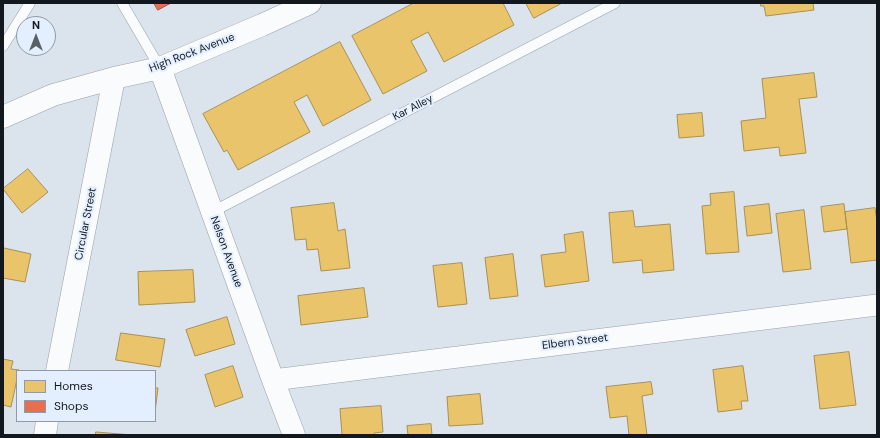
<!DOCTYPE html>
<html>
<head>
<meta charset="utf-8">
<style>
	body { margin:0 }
	#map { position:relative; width:880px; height:438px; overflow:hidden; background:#dbe3ed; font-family:"DM Sans",sans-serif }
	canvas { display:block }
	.frame { position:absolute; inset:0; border:4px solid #13181e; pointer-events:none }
	.legend { position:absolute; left:16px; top:370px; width:140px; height:52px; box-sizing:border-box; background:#e3efff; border:1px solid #9099a5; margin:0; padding:5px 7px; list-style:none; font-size:12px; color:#13181e }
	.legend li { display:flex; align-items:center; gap:8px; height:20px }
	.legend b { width:20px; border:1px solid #9099a5 }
	.north { position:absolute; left:16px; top:16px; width:40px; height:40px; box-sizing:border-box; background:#e3efff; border:1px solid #9099a5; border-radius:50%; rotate:0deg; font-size:11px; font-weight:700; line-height:16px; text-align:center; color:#13181e }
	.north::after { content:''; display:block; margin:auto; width:14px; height:18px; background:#595f66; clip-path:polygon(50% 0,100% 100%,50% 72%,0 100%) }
</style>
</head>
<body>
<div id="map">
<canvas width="880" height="438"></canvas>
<div class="frame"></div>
<ul class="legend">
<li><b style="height:11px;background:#e9c46a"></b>Homes</li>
<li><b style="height:11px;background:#e76f51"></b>Shops</li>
</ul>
<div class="north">N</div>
</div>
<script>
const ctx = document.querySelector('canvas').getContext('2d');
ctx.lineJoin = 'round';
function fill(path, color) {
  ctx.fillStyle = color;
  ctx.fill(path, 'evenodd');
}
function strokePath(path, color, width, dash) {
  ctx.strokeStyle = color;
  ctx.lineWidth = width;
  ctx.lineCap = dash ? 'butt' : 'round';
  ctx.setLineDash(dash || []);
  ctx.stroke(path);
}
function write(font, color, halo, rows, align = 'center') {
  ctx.font = font + ' "DM Sans",sans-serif';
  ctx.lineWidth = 4;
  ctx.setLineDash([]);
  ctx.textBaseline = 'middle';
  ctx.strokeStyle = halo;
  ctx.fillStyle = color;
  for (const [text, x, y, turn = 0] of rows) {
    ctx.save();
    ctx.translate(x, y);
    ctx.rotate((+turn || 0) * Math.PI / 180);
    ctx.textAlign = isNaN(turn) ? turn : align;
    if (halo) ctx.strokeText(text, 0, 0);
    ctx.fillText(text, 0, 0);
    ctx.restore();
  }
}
const homes = new Path2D(`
	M 414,3 L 503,3 L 514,25 L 444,62 L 428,32 L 411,41 L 427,71 L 383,94 L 352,36 Z
	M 526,3 L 562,3 L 534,18 Z
	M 761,3 L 813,3 L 814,10 L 766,16 L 764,6 L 761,6 Z
	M 340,42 L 371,100 L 323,126 L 307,95 L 294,102 L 310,132 L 238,170 L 227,150 L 224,152 L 203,114 Z
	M 814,73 L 817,97 L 799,99 L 806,153 L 780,156 L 779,147 L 744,151 L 741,121 L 766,118 L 762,79 Z
	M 702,113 L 704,136 L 679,138 L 677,115 Z
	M 28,169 L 48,192 L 22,213 L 3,189 Z
	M 734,192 L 739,252 L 706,254 L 702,206 L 711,205 L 710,194 Z
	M 334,203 L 338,231 L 345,229 L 350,268 L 321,271 L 318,249 L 307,250 L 306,239 L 295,240 L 291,208 Z
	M 769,204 L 772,233 L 747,236 L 744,207 Z
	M 844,204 L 847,229 L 824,232 L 821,207 Z
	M 875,208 L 877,221 L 877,260 L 851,263 L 845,212 Z
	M 804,210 L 811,269 L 783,272 L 776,214 Z
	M 633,211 L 635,227 L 670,224 L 674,270 L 643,273 L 642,260 L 613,263 L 609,213 Z
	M 583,232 L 589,281 L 545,287 L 541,255 L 566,252 L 564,235 Z
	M 4,248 L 31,254 L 25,282 L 3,278 L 3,254 Z
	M 513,254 L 518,296 L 490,299 L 485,258 Z
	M 462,263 L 467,304 L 438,307 L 433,266 Z
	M 193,270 L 195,302 L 139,305 L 138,272 Z
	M 364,288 L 368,317 L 301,325 L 298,296 Z
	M 227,317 L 235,344 L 195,356 L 186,330 Z
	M 121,333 L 165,339 L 160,367 L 116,360 Z
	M 849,352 L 856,405 L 820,409 L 814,356 Z
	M 3,359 L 13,361 L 11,369 L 19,370 L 17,371 L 17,379 L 11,407 L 3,405 L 3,408 Z
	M 233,366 L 243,397 L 215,407 L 205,375 Z
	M 743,366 L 748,401 L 741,401 L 742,409 L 718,412 L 713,370 Z
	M 651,382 L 653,394 L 642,396 L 647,435 L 629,435 L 627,416 L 610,418 L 606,387 Z
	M 155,388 L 158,388 L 155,412 Z
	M 480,394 L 483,424 L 449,426 L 447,397 Z
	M 381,406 L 383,432 L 374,433 L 374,435 L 342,435 L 340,409 Z
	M 431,424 L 432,435 L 408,435 L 407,426 Z
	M 96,432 L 132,435 L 96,435 Z`);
fill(homes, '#e9c46a');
strokePath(homes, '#a99053', 1);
const shops = new Path2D(`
	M 154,3 L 171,3 L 158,10 Z`);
fill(shops, '#e76f51');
strokePath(shops, '#a75542', 1);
const lane = new Path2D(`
	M 122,3 L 160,68
	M 3,46 L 30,3
	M 212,212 L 615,3`);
const street = new Path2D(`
	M 273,380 L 877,305`);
const secondary = new Path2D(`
	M 160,68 L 273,380 L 294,435
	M 3,117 L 53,95 L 114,78 L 160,68 L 262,25 L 310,3
	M 57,371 L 114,78
	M 45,435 L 47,421`);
strokePath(lane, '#9aa0a8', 11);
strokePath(street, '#9aa0a8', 22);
strokePath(secondary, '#9aa0a8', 23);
strokePath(lane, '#fafbfc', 10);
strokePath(street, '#fafbfc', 21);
strokePath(secondary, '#fafbfc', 22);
write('11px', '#13181e', '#e3efff', [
	["High Rock Avenue",192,53,-21],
	["Kar Alley",413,108,-27],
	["Circular Street",86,224,-79],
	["Nelson Avenue",226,252,70],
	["Elbern Street",575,342,-7]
]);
</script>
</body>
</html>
